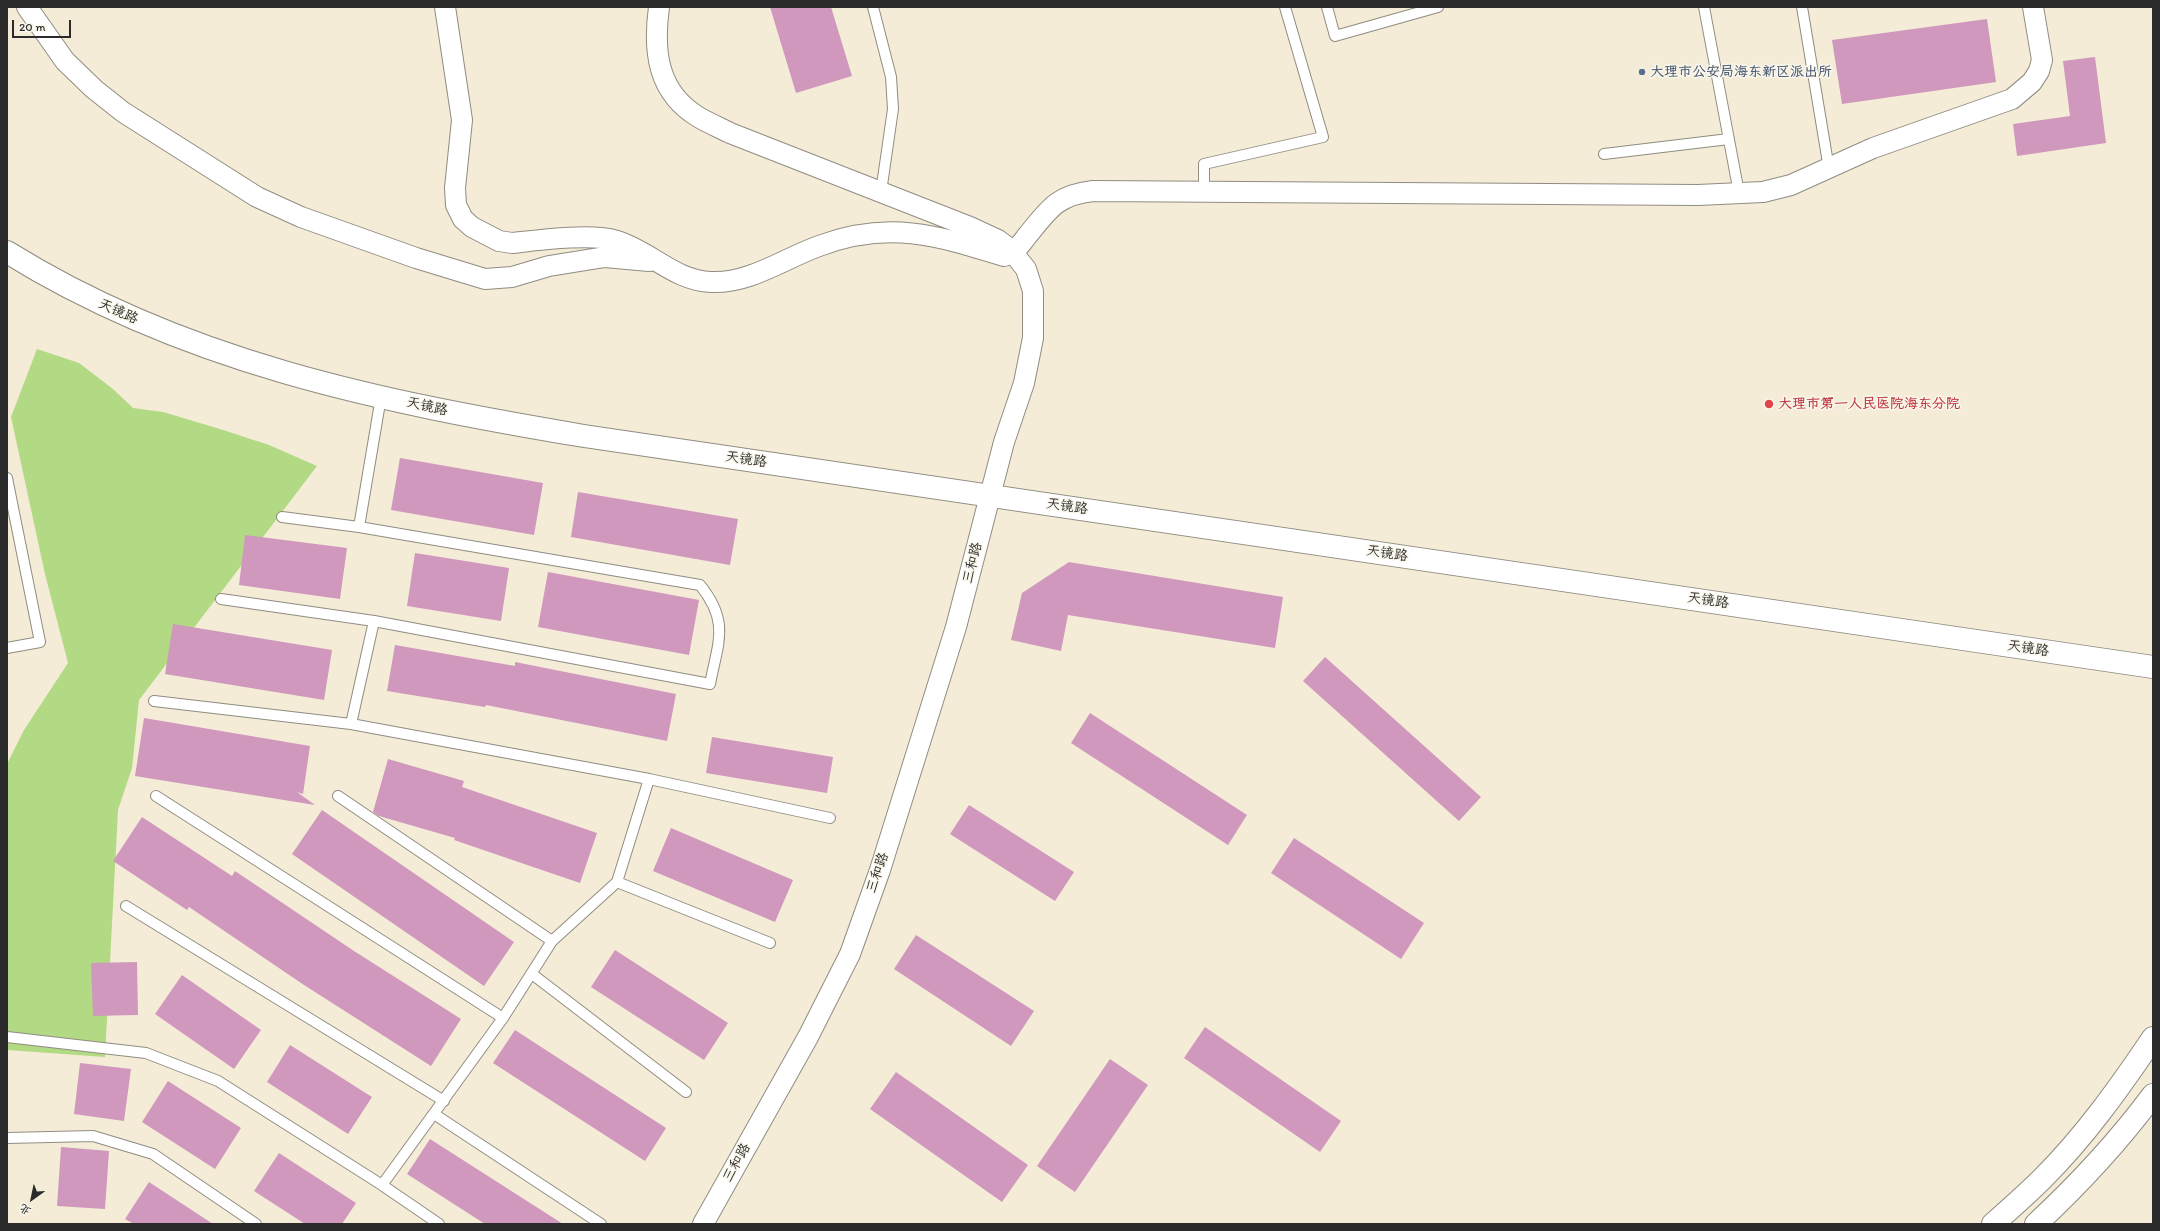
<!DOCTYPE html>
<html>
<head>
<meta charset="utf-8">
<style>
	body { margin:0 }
	#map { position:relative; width:2160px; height:1231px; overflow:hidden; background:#f4ecd7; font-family:Itim,"LXGW WenKai TC",sans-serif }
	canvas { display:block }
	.frame { position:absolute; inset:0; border:8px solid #2b2b2b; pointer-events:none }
	.north { position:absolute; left:12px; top:1179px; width:40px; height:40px; -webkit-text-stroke:3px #fbf7ec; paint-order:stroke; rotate:213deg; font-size:11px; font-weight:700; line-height:16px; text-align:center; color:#2b2b2b }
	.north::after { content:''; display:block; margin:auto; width:14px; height:18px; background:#2b2b2b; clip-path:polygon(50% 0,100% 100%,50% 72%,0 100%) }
	.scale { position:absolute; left:12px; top:20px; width:59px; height:18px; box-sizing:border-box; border:2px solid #2b2b2b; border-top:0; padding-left:5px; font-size:12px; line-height:14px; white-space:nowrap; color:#2b2b2b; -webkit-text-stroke:3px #fbf7ec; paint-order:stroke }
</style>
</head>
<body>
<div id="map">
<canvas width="2160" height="1231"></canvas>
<div class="frame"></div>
<div class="north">北</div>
<div class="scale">20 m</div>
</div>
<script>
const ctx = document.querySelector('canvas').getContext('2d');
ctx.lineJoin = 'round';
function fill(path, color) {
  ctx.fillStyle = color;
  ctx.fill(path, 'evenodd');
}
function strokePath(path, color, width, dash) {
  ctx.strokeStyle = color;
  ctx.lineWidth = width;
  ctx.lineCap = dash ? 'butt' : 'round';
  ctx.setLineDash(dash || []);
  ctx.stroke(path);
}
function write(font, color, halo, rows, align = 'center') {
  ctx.font = font + ' Itim,"LXGW WenKai TC",sans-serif';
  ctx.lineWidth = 3;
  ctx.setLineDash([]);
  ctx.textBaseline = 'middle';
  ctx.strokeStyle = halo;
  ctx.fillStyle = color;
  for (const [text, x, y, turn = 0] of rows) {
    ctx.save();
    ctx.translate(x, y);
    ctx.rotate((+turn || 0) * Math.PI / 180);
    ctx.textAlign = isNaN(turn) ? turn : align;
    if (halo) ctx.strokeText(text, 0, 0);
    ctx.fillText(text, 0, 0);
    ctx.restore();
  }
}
fill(new Path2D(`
	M 37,349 L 79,363 L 113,389 L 133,408 L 163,412 L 220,429 L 269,445 L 317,466 L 139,700 L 132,768 L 118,810 L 105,1057 L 7,1050 L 7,764 L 24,730 L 68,663 L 45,574 L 11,417 Z`), '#b2d983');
fill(new Path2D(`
	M 770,7 L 831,7 L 852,76 L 796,93 Z
	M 1987,19 L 1996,82 L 1842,104 L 1832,40 Z
	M 2095,57 L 2106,143 L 2017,156 L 2013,124 L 2070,116 L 2063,61 Z
	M 400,458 L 543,483 L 534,535 L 391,510 Z
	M 578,492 L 738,519 L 730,565 L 571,537 Z
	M 245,535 L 347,548 L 340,599 L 239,585 Z
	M 415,553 L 509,568 L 501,621 L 407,606 Z
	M 1069,562 L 1283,597 L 1275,648 L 1068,615 L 1061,651 L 1011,640 L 1022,593 Z
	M 548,572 L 699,600 L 689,655 L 538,627 Z
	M 173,624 L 332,650 L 324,700 L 165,674 Z
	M 395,645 L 515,666 L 515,662 L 676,694 L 667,741 L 486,705 L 485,707 L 387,691 Z
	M 1325,657 L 1481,797 L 1459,821 L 1303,681 Z
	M 1090,713 L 1247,815 L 1228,845 L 1071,743 Z
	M 144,718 L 310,746 L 303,794 L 297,792 L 315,805 L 135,776 Z
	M 712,737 L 833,757 L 827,793 L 706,773 Z
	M 388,759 L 464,781 L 462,787 L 597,833 L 580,883 L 454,840 L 455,838 L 379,816 L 373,812 Z
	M 969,805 L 1074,872 L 1055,901 L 950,834 Z
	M 322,810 L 514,942 L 484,986 L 292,854 Z
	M 142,817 L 232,876 L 235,871 L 354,951 L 461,1019 L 431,1066 L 304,985 L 189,907 L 187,910 L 113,861 Z
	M 671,828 L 793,880 L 775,922 L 653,871 Z
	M 1294,838 L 1424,923 L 1401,959 L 1271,873 Z
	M 916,935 L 1034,1011 L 1011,1046 L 894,969 Z
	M 615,950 L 728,1023 L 704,1060 L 591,987 Z
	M 137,962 L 138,1015 L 93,1016 L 91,963 Z
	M 182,975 L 261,1030 L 234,1069 L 155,1014 Z
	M 1205,1027 L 1341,1121 L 1320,1152 L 1184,1058 Z
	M 515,1030 L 666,1128 L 645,1161 L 493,1063 Z
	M 290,1045 L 372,1097 L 348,1134 L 267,1082 Z
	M 1110,1059 L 1148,1085 L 1075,1192 L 1037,1166 Z
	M 80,1063 L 131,1069 L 124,1121 L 74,1114 Z
	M 896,1072 L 1028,1165 L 1002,1202 L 870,1109 Z
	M 168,1081 L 241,1128 L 215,1169 L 142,1122 Z
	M 430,1139 L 563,1224 L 485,1224 L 407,1174 Z
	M 61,1147 L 109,1151 L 105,1209 L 57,1206 Z
	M 279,1153 L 356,1203 L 342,1224 L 305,1224 L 254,1191 Z
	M 149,1182 L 213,1224 L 134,1224 L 125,1219 Z`), '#d098bd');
const lane = new Path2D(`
	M 873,7 L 891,77 L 893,109 L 881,192
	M 1327,7 L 1335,36 L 1438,7
	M 1704,7 L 1739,193
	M 1802,7 L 1829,169
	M 1604,154 L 1729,139
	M 1204,192 L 1204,164 L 1323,137 L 1285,7
	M 381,397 L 359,527 L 700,585 C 730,622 718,642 710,684 L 374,621 L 351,724 L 649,779 L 617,882 L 552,941 L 503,1018 L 382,1185
	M 7,478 L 40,642 L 7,648
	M 282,517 L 359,527
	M 221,599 L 374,621
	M 154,701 L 351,724
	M 649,779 L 830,818
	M 156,796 L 503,1018
	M 338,796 L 552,941
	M 617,882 L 770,943
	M 126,906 L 444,1101
	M 532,974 L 686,1092
	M 7,1037 L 146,1053 L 218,1081 L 382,1185 L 439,1224
	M 434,1114 L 601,1224
	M 7,1138 L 93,1136 L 153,1154 L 256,1224`);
const street = new Path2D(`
	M 27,7 L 65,61 L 94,89 L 123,112 L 257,197 L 301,217 L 416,258 L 485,279 L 512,277 L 549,266 L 605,257 L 649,261
	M 445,7 L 462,120 L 455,188 L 456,205 L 463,219 L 472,227 L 499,241 L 512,243 C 539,240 592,233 617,241 C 650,251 675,281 711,282 C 749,284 783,259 819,246 C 888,220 936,235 1004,256 C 1015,253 1020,245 1027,236 C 1049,209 1057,195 1093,191 L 1698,195 L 1763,192 L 1791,185 L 1873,148 L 2012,99 L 2032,82 L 2039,71 L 2042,60 L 2033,7
	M 659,7 C 653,51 657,93 700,118 C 709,123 720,128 730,133 L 970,227 L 998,240 L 1010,249 L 1026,269 L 1033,291 L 1033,338 L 1024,383 L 1004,442 L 956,627 L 880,870 L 850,954 L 808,1037 L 703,1224`);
const secondary = new Path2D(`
	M 7,252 C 184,362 381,402 584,436 L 2153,667
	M 1993,1224 C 2010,1209 2027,1194 2043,1178 C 2085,1136 2120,1087 2153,1038
	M 2036,1224 C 2079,1184 2118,1142 2153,1095`);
strokePath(lane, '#908c81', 12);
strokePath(street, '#908c81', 22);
strokePath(secondary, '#908c81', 24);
strokePath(lane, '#fff', 10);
strokePath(street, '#fff', 20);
strokePath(secondary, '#fff', 22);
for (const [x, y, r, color] of [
	[1642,72,4,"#5c6f8a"],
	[1769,404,5,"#e0444e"]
]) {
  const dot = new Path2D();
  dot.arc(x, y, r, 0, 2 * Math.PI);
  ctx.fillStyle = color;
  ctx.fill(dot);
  strokePath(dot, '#fbf7ec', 1.5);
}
write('bold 14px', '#4e5e75', '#fbf7ec', [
	["大理市公安局海东新区派出所",1650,72]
], 'left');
write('14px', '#2b2b2b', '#fbf7ec', [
	["天镜路",118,312,24],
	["天镜路",427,407,12],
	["天镜路",746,460,8],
	["天镜路",1067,507,8],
	["天镜路",1387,554,8],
	["三和路",973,563,-76],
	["天镜路",1708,601,8],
	["天镜路",2028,649,8],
	["三和路",878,873,-71],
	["三和路",737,1163,-61]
]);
write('bold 14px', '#be3a42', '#fbf7ec', [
	["大理市第一人民医院海东分院",1778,404]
], 'left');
</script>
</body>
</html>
